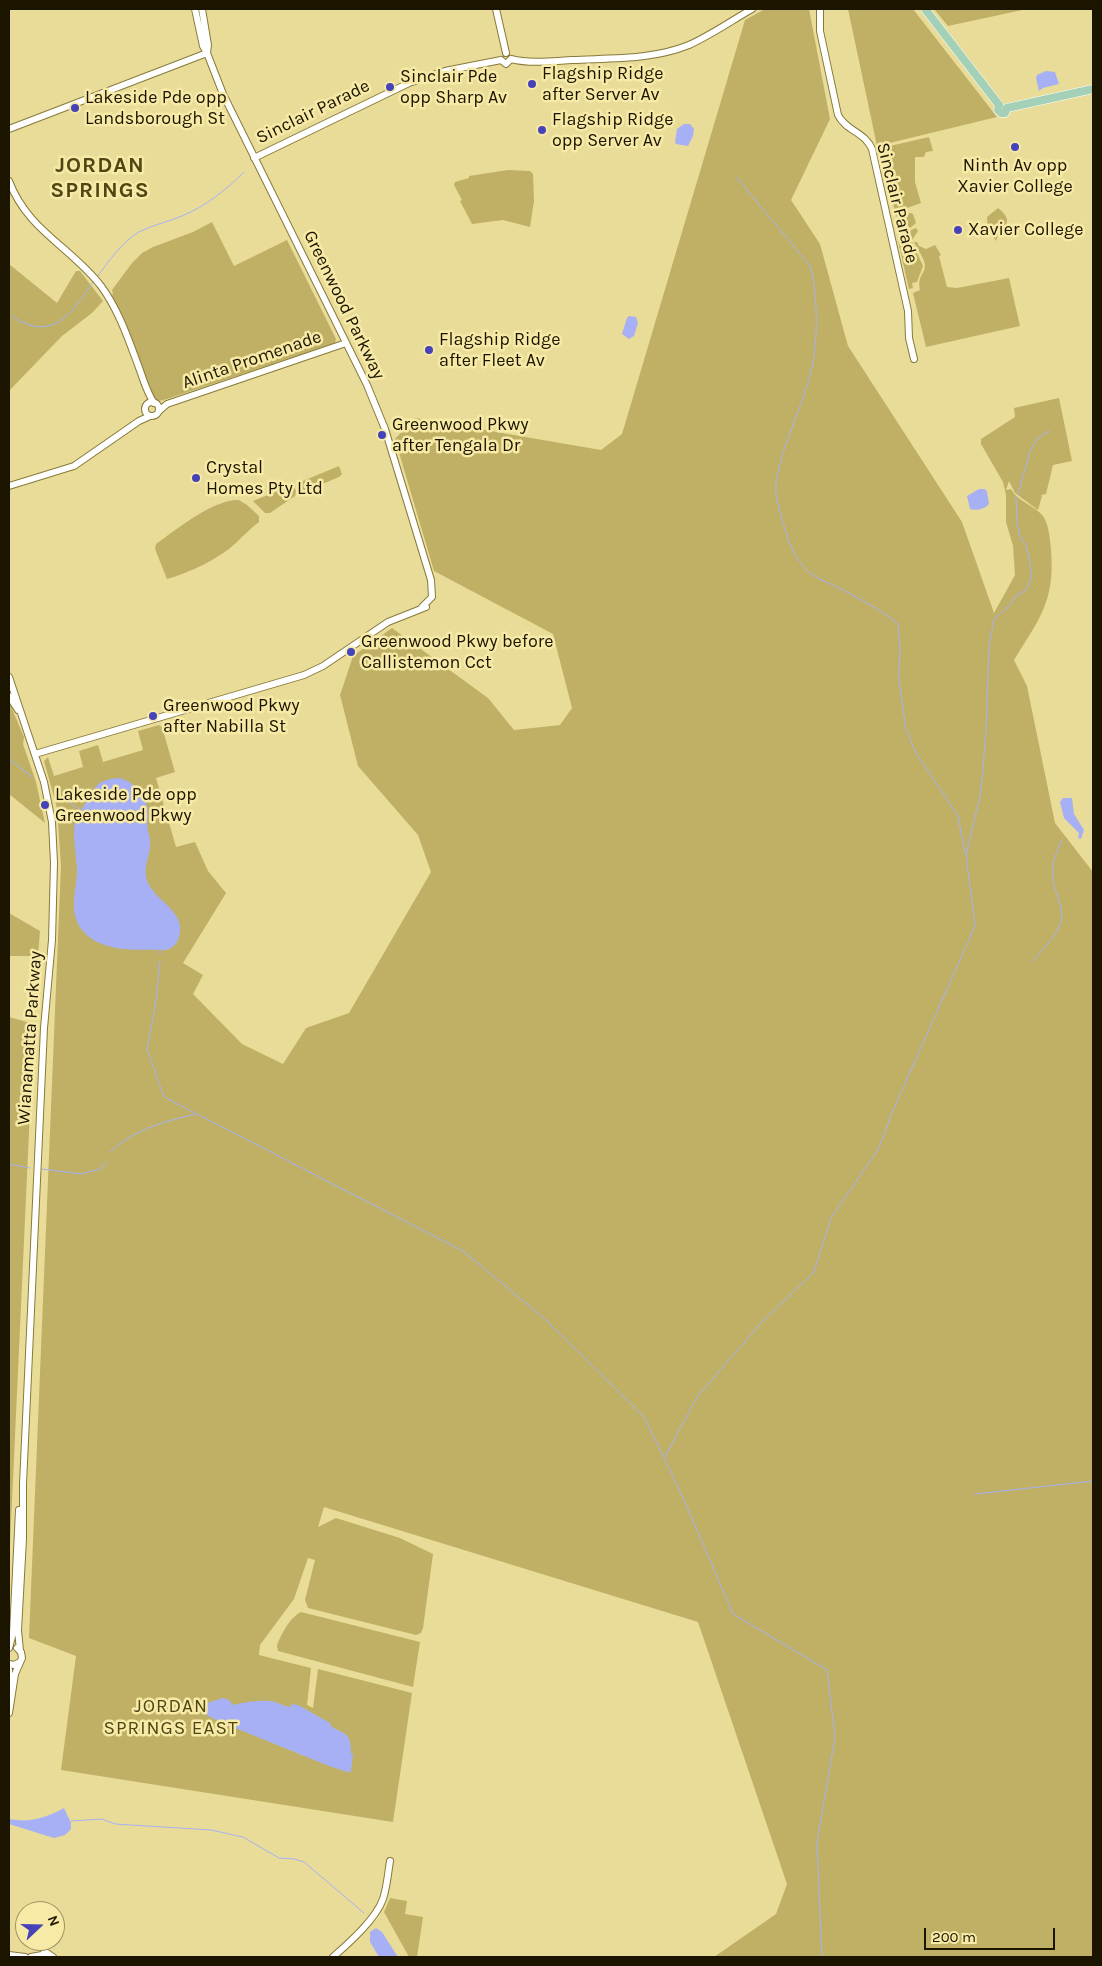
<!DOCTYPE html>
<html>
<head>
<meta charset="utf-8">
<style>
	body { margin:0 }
	#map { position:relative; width:1102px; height:1966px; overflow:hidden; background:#e9dc99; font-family:Karla,sans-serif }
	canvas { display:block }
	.frame { position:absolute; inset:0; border:10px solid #1b1500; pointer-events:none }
	.north { position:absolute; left:15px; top:1901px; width:50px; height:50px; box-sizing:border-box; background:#f7e9a6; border:1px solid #9f9464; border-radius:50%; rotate:69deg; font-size:14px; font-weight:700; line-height:20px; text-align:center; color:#1b1500 }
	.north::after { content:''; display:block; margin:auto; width:18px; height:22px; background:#4642b8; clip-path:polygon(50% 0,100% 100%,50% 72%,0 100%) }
	.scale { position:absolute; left:924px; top:1928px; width:131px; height:22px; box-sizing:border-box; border:2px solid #1b1500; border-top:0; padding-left:6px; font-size:15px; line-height:18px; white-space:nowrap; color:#1b1500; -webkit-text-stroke:4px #f7e9a6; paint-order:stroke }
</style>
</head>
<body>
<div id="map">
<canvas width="1102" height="1966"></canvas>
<div class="frame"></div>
<div class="north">N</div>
<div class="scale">200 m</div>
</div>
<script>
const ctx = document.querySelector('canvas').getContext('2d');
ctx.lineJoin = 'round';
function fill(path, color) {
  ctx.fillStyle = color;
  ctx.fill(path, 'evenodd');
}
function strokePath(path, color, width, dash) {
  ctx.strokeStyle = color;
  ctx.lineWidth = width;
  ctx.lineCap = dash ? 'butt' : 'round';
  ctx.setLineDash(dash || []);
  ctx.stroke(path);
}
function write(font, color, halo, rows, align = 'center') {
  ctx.font = font + ' Karla,sans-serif';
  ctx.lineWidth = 5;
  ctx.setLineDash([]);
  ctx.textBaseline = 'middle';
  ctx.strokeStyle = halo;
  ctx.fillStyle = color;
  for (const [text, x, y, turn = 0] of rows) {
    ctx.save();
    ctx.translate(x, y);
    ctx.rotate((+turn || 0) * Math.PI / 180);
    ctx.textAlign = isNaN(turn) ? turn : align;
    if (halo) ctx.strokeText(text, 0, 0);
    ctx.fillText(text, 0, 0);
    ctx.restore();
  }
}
fill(new Path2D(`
	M 765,9 L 809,9 L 830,119 L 791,200 L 820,244 L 848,346 L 962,522 L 994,613 L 1015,575 L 1013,546 L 1006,522 L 1006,495 L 1003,482 L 981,444 L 981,439 L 1015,417 L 1014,408 L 1059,398 L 1072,461 L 1053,465 L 1046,494 L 1041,495 L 1042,496 L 1038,510 L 1015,493 L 1009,481 L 1006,490 L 1011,489 C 1018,502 1034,505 1043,516 C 1049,524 1050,540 1051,550 C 1055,601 1040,618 1014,660 L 1027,686 L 1055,823 L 1093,872 L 1093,1957 L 714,1957 L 776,1914 L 787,1884 L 698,1622 L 324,1507 L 318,1527 L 336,1518 L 400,1538 L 433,1554 L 423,1628 L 421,1633 L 416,1635 L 308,1608 L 305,1600 L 315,1560 L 308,1558 L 294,1599 L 260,1645 L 259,1655 L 311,1668 L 307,1705 L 313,1708 L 318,1669 L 412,1693 L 393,1822 L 61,1770 L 76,1656 L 29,1638 L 61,866 L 57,808 L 44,761 L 48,757 L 54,776 L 83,767 L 79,751 L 98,745 L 103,762 L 143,750 L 138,731 L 159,725 L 162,727 L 175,772 L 156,778 L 176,847 L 195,842 L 208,871 L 226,893 L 183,963 L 203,975 L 193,994 L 242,1044 L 283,1064 L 306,1028 L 349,1013 L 431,872 L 418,835 L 358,766 L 340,695 L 353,656 L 392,628 L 488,698 L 514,730 L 560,725 L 572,708 L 553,634 L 434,571 L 395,439 L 415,418 L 601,450 L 622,434 L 745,20 ZM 208,1715 L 351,1755 L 302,1755 Z
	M 848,9 L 913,9 L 997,117 L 877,146 Z
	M 934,9 L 1027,9 L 948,26 Z
	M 929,137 L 933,151 L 926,152 L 924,157 L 915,157 L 915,182 L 921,203 L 907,208 L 896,217 L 881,148 Z
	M 508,170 L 530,171 L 533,174 L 534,201 L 530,227 L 503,220 L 472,224 L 460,201 L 462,200 L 454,185 L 455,182 L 469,178 L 469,176 Z
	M 998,208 C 1018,224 999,228 996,241 C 991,233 987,226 987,217 Z
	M 910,213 L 913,214 L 916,223 L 910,228 L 905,225 L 904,227 L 909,231 L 916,228 L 918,231 L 912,240 L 901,240 L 896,219 L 901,215 L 901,220 L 903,220 L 904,215 Z
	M 212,222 L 234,266 L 287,240 L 336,339 L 335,343 L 167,399 L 159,401 L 152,396 L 126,323 L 112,295 L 113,293 L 112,290 L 132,263 L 142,253 L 153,247 L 193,232 Z
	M 898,241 L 912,242 L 923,266 L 917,282 L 912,283 L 913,288 L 909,289 Z
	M 914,242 L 917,242 L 919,246 L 926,249 L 935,245 L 941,255 L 939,256 L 947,287 L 957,288 L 1009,278 L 1020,326 L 926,347 L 913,293 L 920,290 C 917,275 925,275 925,265 C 924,257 917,249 914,242 Z
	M 9,264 L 57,303 L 76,271 L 80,271 L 103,301 L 92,313 L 62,336 L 9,391 Z
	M 339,466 L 342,474 L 339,477 L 306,491 L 300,488 L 298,483 Z
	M 293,485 L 296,491 L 295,496 L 270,513 L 265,513 L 253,501 Z
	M 239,500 L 247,505 L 259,516 L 259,522 C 251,528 243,536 236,543 C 217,560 191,572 167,579 L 155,549 L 156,544 C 176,530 213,499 239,500 Z
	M 9,702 L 24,737 L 23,744 L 36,782 L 45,823 L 9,794 Z
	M 9,913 L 40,931 L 38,956 L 9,956 Z
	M 9,1017 L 34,1024 L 9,1566 Z
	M 301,1612 L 420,1642 L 413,1687 L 278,1651 L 277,1646 C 280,1636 290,1617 301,1612 Z
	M 390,1898 L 407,1901 L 405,1914 L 423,1917 L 417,1957 L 409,1957 L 384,1912 Z`), '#bfb065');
fill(new Path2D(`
	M 1046,71 L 1055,72 L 1059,84 L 1043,88 L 1039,91 L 1036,78 L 1037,75 Z
	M 684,124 L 690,124 L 694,129 L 693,136 L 688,146 L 676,144 L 675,142 L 677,129 Z
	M 629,316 L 636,317 L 638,323 L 634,336 L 629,339 L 622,334 L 627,318 Z
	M 979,489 L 985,489 L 987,492 L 989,504 C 985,509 976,511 970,509 L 967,496 Z
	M 120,778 C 137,784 148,797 148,816 C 148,818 147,821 147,823 C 147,831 151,838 150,846 C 149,858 143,868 147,880 C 154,902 187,910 179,937 C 177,944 173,948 166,950 C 139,949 103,954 83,931 C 68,914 76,892 77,872 C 77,858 72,835 75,822 C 75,818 80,813 82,809 C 94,789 95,779 120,778 Z
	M 1063,798 L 1072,798 L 1074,814 L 1084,830 L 1081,839 L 1078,838 L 1079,833 L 1064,818 L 1060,802 Z
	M 223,1698 L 229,1700 L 233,1705 C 246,1702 258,1700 270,1701 C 276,1701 283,1706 290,1707 L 292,1704 L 298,1705 L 330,1723 L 332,1727 C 348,1735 351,1735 351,1754 L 353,1754 L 351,1772 L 347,1772 L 329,1766 L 218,1721 L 203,1713 L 199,1708 L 207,1703 Z
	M 64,1808 L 71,1823 L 71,1829 L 65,1835 L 54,1838 L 9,1824 L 9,1819 C 29,1823 46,1818 64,1808 Z
	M 376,1928 L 382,1932 L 398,1957 L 379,1957 L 370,1942 L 370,1932 Z`), '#a7b0f4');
strokePath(new Path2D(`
	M 737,178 L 810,266 C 818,290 818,342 812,367 C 803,407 782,443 776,483 C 774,496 782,519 786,532 C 790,546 794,557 805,568 C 814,578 825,581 837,587 C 858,598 880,609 898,624 L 900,648 L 899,680 L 906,729 L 916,753 L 958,816 L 965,853
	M 97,277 C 108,262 122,242 139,232 C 152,225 168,222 182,216 C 206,206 226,190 244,172
	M 12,316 C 52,344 72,313 93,282
	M 1018,494 L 1031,448 L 1039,437 L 1050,431
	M 9,759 L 32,777
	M 68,802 L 82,811
	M 160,949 L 160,954
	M 160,961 L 156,1001 L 147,1049 L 164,1097 L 463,1251 L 546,1320 L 644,1417 L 681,1493 L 733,1614 L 827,1670 L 835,1737 L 817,1843 L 822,1957
	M 1033,962 C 1041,950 1055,938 1060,925 C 1066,911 1055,894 1053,880 C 1050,865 1056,853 1062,840
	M 110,1152 C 134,1129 164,1122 195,1114
	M 9,1164 L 30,1168
	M 42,1169 L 81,1174 L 101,1169 L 106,1162
	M 665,1457 L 697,1397 L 761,1323 L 814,1272 L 831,1218 L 879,1148 L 891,1115 L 975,926 L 966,855 L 980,796 L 982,779 L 986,732 L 989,646 L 994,619 L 1010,605 L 1015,597 L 1026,590 L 1031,579 L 1030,562 L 1026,545 L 1020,537 L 1017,522 L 1016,497
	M 975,1494 L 1093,1481
	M 71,1821 L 102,1819 L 115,1824 L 211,1830 L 243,1837 L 279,1858 L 294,1859 L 304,1862 L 364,1913`), '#a7b0f4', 1);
const minor = new Path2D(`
	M 195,9 L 203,46 L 207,53 L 223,94 L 367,385 L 385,429 L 431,580 L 432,597 L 422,607
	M 202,9 L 208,45 L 207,53
	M 496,9 L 506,53
	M 820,9 L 820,31 L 838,115 C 846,131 865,132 872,149 L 908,311 L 909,338 L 914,359
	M 511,59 C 531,64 553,61 572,60 C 611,58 652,60 689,45 C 711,35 731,21 752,9
	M 501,60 L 506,64 L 511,59
	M 9,129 L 207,53
	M 254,158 L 409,83 L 445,71 L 501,60
	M 9,181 C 28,231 70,246 101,286 C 118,309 128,338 138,365 C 143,378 146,391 154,403
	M145 409a7 7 0 1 1 14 0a7 7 0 1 1-14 0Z
	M 159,411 L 167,404 L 346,343
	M 9,486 L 74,466 L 139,421 L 150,416
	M 9,677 L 44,782 L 52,822 L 54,863 L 52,940 L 44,1028 L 23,1484 L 23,1539 L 18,1630 L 20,1651
	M 9,696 L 18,710
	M 35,754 L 304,675 L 323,666 L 388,622 L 426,607
	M 9,1648 L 13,1633 L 19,1510
	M 9,1664 L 14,1665 L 20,1662
	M 9,1670 L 9,1683
	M 9,1713 L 15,1674 L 22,1658 L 21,1652 L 17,1648
	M 9,1955 L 25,1957
	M 31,1957 L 42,1955
	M 40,1957 L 43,1954 L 47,1953 L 53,1957
	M 333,1957 C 349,1943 376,1919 383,1899 C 387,1887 388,1873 390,1861`);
const major = new Path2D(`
	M 925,9 L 999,105
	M 999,105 L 998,110 L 1001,113 L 1005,113 L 1007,108
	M 1007,108 L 1093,89`);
strokePath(minor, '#877a39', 8);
strokePath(major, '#fff', 9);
strokePath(minor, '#fff', 6);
strokePath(major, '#a3d0b7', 8);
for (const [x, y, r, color] of [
	[532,84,5,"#4642b8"],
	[390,87,5,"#4642b8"],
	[75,108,5,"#4642b8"],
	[542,130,5,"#4642b8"],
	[1015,147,5,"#4642b8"],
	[958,230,5,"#4642b8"],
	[429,350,5,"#4642b8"],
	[382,435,5,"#4642b8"],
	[196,478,5,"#4642b8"],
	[351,652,5,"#4642b8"],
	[153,716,5,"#4642b8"],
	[45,805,5,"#4642b8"]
]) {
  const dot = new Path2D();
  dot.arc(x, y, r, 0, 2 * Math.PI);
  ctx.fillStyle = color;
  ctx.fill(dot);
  strokePath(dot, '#f7e9a6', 2);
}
write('18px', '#1b1500', '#f7e9a6', [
	["Flagship Ridge",542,74],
	["after Server Av",542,95],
	["Sinclair Pde",400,77],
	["opp Sharp Av",400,98],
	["Lakeside Pde opp",85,98],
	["Landsborough St",85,119],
	["Flagship Ridge",552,120],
	["opp Server Av",552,141],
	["Ninth Av opp",1015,166,"center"],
	["Xavier College",1015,187,"center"],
	["Xavier College",968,230],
	["Flagship Ridge",439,340],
	["after Fleet Av",439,361],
	["Greenwood Pkwy",392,425],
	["after Tengala Dr",392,446],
	["Crystal",206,468],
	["Homes Pty Ltd",206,489],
	["Greenwood Pkwy before",361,642],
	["Callistemon Cct",361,663],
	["Greenwood Pkwy",163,706],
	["after Nabilla St",163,727],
	["Lakeside Pde opp",55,795],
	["Greenwood Pkwy",55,816]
], 'left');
write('18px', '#1b1500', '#f7e9a6', [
	["Sinclair Parade",313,112,-26],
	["Sinclair Parade",897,203,76],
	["Greenwood Parkway",344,305,64],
	["Alinta Promenade",252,360,-19],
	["Wianamatta Parkway",30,1038,-86]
]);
ctx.letterSpacing = '1px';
write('19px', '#504614', '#f7e9a6', [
	["JORDAN",171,1707],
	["SPRINGS EAST",171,1729]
]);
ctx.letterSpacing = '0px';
ctx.letterSpacing = '1px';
write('bold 22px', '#504614', '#f7e9a6', [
	["JORDAN",100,166],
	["SPRINGS",100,191]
]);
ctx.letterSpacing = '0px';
</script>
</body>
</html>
